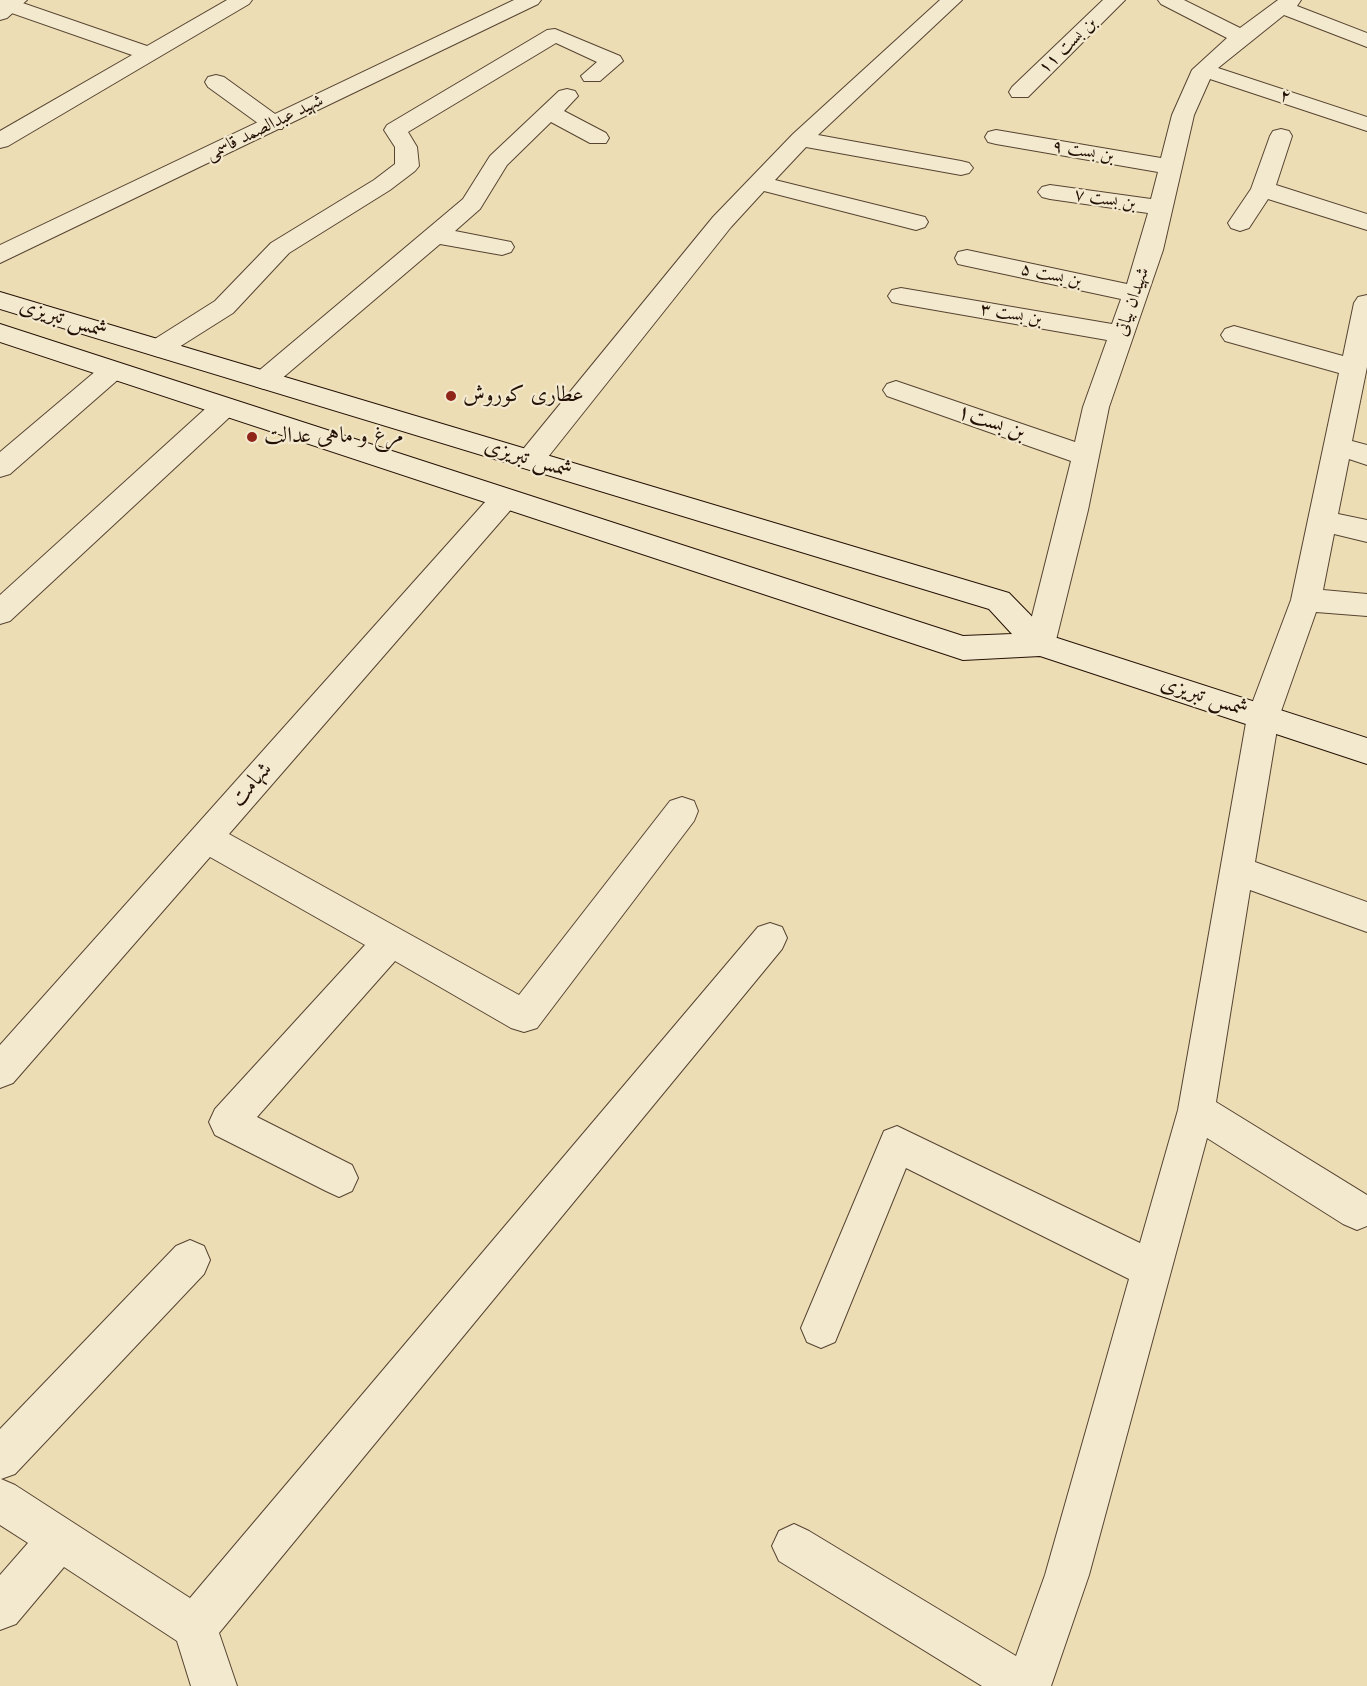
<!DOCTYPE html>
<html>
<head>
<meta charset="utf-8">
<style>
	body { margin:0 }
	canvas { display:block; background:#edddb5 }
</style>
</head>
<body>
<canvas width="1367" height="1686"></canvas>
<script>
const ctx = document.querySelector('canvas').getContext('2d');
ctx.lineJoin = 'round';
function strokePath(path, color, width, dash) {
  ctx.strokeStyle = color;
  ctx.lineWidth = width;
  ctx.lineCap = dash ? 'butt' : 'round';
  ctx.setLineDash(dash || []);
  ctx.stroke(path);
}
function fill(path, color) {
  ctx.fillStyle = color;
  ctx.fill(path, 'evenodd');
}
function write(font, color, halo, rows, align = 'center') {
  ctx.font = font + ' Cardo,Amiri,serif';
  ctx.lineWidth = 4.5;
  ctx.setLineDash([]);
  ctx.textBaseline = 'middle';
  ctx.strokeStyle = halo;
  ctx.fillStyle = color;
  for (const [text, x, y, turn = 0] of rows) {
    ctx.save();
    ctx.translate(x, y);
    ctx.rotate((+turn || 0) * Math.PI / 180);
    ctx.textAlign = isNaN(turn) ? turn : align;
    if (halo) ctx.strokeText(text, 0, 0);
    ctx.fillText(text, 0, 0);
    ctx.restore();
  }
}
const minor = new Path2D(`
	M 0,0 L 14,0 L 147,46 L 227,0 L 252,0 L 249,4 L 8,146 L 0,148 L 0,131 L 132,55 L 0,9 Z
	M 940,0 L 962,0 L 818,135 L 961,161 L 969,163 L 973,168 L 969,173 L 961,175 L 806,147 L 775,180 L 925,217 L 928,222 L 925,227 L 916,230 L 764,191 L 731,227 L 540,467 L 530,470 L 520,467 L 516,460 L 520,453 L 713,217 L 793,134 Z
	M 1103,0 L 1125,0 L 1028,97 L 1012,97 L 1009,92 L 1012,87 Z
	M 1158,0 L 1184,0 L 1240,28 L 1278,0 L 1301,0 L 1297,6 L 1367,33 L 1367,47 L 1284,15 L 1218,68 L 1367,117 L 1367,131 L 1210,79 L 1194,115 L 1163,250 L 1109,407 L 1088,510 L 1055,644 L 1051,652 L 1040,656 L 1029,652 L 1025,644 L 1071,461 L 887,396 L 883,390 L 887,384 L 896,381 L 1075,442 L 1083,407 L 1107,340 L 901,304 L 892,302 L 888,296 L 892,290 L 901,288 L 1112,324 L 1121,299 L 967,266 L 958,264 L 955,258 L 958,252 L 967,250 L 1127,284 L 1148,213 L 1050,199 L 1042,197 L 1038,192 L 1042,187 L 1050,185 L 1151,199 L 1158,172 L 996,144 L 988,142 L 985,137 L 988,132 L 996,130 L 1161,158 L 1172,115 L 1192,70 L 1227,38 L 1161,4 Z
	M 555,29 L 620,56 L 623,61 L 600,81 L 584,81 L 581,76 L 597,62 L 556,43 L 408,132 L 417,147 L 419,166 L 415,171 L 390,190 L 289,253 L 233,313 L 168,354 L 159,357 L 150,354 L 146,348 L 150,342 L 215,301 L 271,243 L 374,180 L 395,164 L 395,147 L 384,130 L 387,125 L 547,30 Z
	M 216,75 L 224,77 L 282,119 L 285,124 L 282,129 L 266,129 L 208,87 L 205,82 L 208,77 Z
	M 567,89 L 575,91 L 578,96 L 564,111 L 606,133 L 609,138 L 606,143 L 590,143 L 551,122 L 507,165 L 480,209 L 455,231 L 511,242 L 514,247 L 511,252 L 502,255 L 440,244 L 273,386 L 264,389 L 255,386 L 251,380 L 255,374 L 463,199 L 490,156 L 559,91 Z
	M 1281,129 L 1289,131 L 1292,136 L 1276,185 L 1367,214 L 1367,230 L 1268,199 L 1249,228 L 1240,231 L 1231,228 L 1228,223 L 1251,189 L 1270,136 L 1273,131 Z
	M 1367,295 L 1367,367 L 1352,441 L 1367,445 L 1367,465 L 1349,459 L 1338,514 L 1367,520 L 1367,542 L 1334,534 L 1323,590 L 1367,594 L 1367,616 L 1316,612 L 1279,717 L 1255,862 L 1367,902 L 1367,932 L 1250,890 L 1216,1102 L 1367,1195 L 1367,1226 L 1357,1230 L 1343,1224 L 1207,1138 L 1089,1575 L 1051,1686 L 982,1686 L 779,1561 L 772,1546 L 779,1531 L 794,1524 L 809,1531 L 1016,1656 L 1045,1575 L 1129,1279 L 906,1168 L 835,1342 L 821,1348 L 807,1342 L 801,1328 L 884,1131 L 897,1126 L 1140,1243 L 1178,1110 L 1247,717 L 1291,600 L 1339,373 L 1225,341 L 1221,335 L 1225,329 L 1234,326 L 1343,356 L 1354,303 L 1358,297 Z
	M 112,362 L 121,365 L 125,371 L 121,377 L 10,474 L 0,477 L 0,452 L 103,365 Z
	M 224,398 L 233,400 L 237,407 L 233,414 L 10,621 L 0,624 L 0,595 L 215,400 Z
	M 504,489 L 514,492 L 518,499 L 514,506 L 229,834 L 519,995 L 670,801 L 682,797 L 694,801 L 698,811 L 694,821 L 537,1028 L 524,1032 L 511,1028 L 395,961 L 257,1117 L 352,1165 L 358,1178 L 352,1191 L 339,1197 L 326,1191 L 215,1135 L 209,1122 L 215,1109 L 365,945 L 210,857 L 13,1083 L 0,1088 L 0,1045 L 494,492 Z
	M 770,923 L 782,927 L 787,938 L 782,949 L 219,1633 L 237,1686 L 191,1686 L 177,1641 L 64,1567 L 16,1624 L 0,1630 L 0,1575 L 28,1543 L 0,1525 L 0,1429 L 176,1246 L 190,1240 L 204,1246 L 210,1260 L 204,1274 L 15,1474 L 1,1479 L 15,1485 L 190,1598 L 758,927 Z`);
const tertiary = new Path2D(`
	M 4,0 L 27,0 L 7,18 L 0,20 L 0,3 Z
	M 514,0 L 541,0 L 538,4 L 0,263 L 0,245 Z`);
const secondary = new Path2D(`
	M 0,292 L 1009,593 L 1051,636 L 1367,738 L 1367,764 L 1040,656 L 963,660 L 0,342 L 0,324 L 963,636 L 1012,634 L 989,609 L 0,309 Z`);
strokePath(minor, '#564431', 2);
strokePath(tertiary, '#564431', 2);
strokePath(secondary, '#241105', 2);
fill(minor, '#f3e9cf');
fill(tertiary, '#f3e9cf');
fill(secondary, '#f3e9cf');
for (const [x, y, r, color] of [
	[451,396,6,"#8f2418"],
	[252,437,6,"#8f2418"]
]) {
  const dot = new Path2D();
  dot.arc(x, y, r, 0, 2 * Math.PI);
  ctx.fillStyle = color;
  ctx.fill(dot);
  strokePath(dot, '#f3e9cf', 2);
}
write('18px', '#241105', '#f3e9cf', [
	["بن بست ۱۱",1068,46,-44],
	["۲",1285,97,18],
	["شهید عبدالصمد قاسمی",265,128,-26],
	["بن بست ۹",1083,152,10],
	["بن بست ۷",1105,200,9],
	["بن بست ۵",1051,276,12],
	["شهیدان بیاتی",1133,302,-71],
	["بن بست ۳",1011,315,10]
]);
write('22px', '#241105', '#f3e9cf', [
	["شمس تبریزی",63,319,17],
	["بن بست۱",991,423,19],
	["شمس تبریزی",528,459,17],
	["شمس تبریزی",1204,697,18],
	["شهامت",252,785,-49]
]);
write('22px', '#241105', '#f3e9cf', [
	["عطاری کوروش",463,396],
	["مرغ و ماهی عدالت",264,437]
], 'left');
</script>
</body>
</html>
